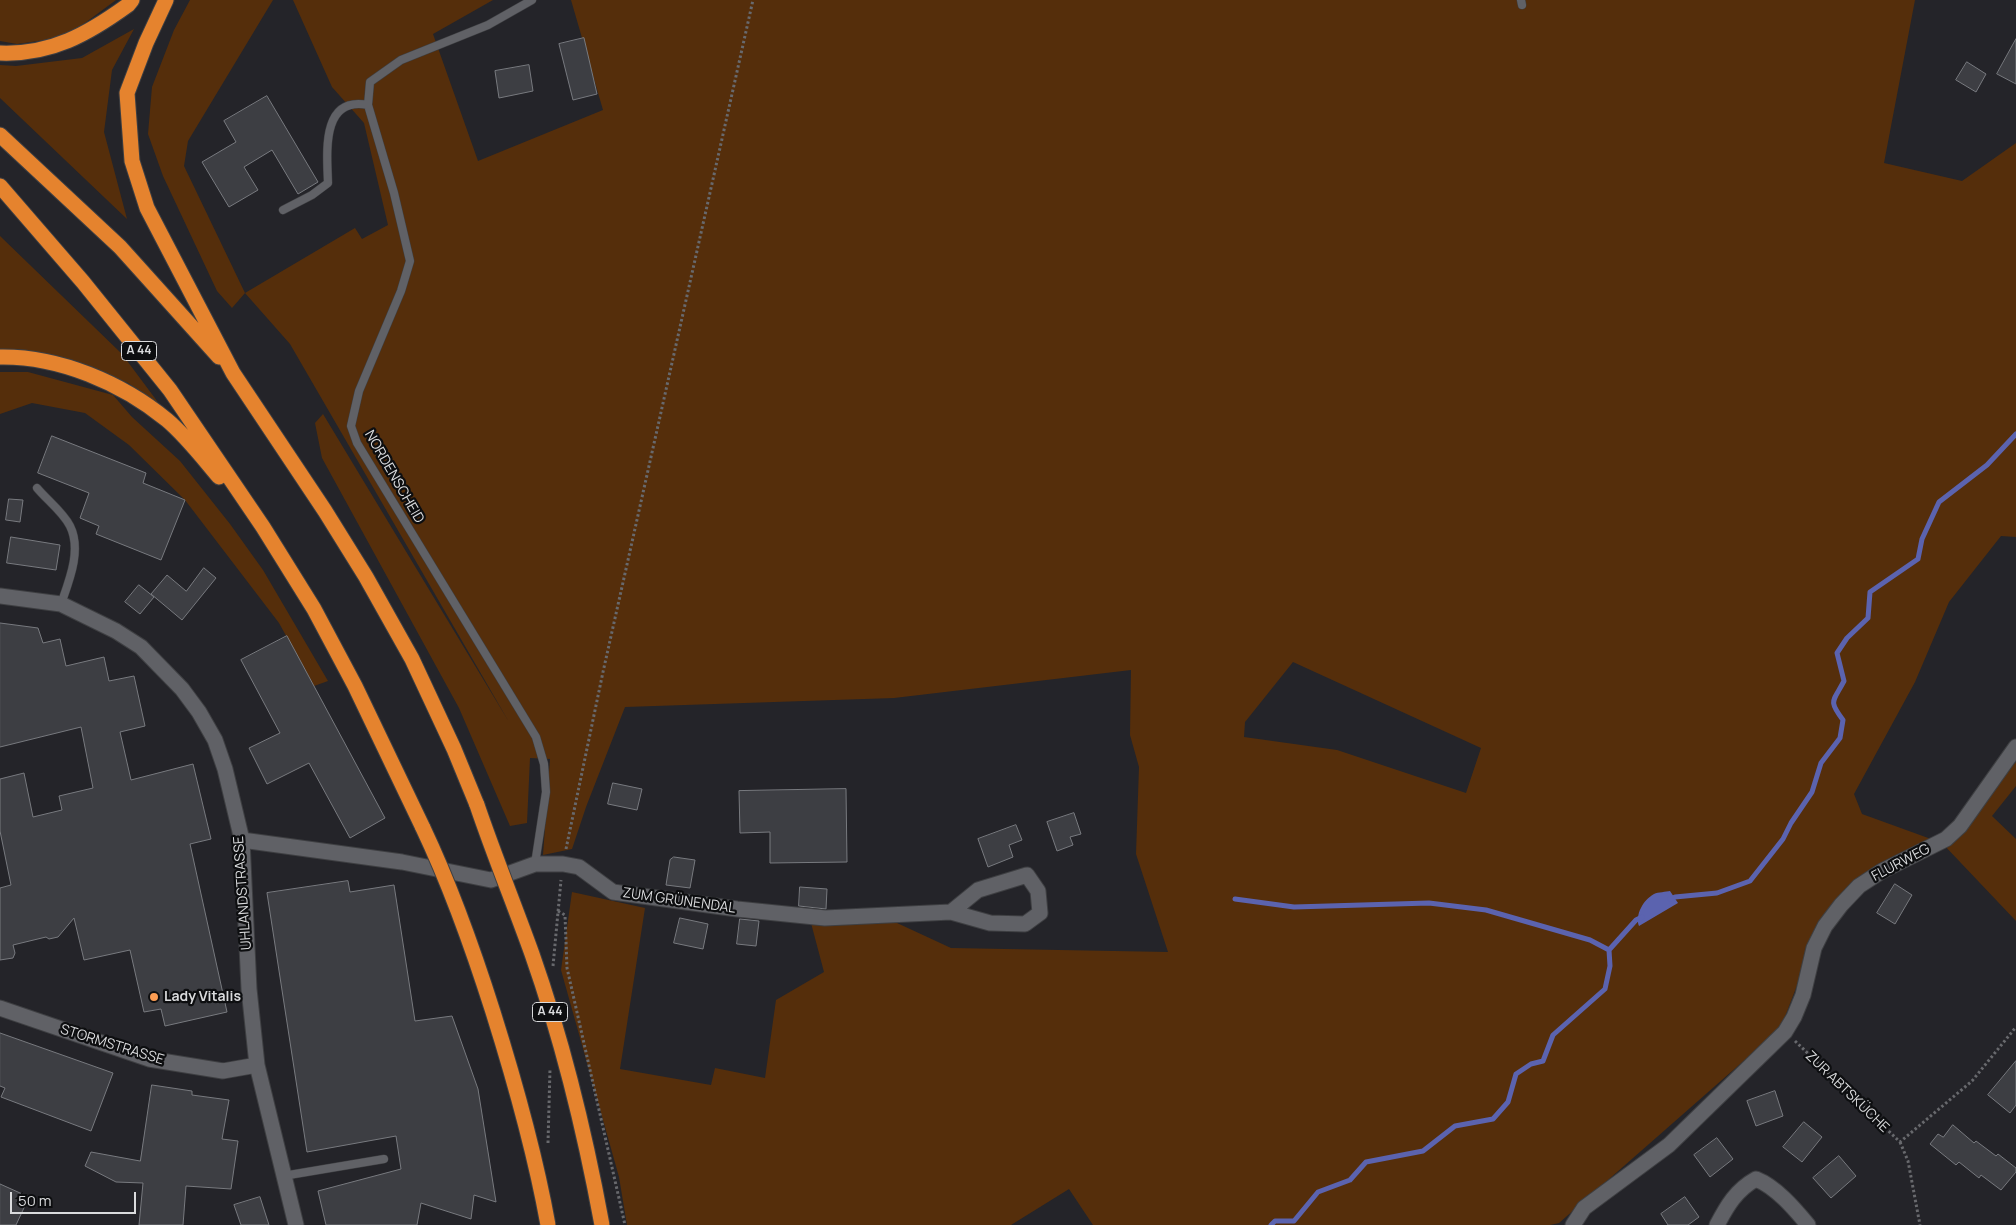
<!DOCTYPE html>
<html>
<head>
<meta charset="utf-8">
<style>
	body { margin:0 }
	#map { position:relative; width:2016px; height:1225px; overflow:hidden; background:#242429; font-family:Manrope,sans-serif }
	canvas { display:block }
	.scale { position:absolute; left:10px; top:1192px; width:126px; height:22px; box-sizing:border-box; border:2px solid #dadbdd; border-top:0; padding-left:6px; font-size:15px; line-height:18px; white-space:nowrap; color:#dadbdd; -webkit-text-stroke:4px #0d0e10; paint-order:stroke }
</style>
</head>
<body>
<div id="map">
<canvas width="2016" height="1225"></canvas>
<div class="scale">50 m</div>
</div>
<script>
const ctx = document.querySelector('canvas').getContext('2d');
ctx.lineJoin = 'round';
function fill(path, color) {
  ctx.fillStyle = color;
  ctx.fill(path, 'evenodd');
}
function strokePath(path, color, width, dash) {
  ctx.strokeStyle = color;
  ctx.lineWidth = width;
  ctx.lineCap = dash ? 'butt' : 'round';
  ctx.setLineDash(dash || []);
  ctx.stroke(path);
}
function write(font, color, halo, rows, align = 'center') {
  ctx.font = font + ' Manrope,sans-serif';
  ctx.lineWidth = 4.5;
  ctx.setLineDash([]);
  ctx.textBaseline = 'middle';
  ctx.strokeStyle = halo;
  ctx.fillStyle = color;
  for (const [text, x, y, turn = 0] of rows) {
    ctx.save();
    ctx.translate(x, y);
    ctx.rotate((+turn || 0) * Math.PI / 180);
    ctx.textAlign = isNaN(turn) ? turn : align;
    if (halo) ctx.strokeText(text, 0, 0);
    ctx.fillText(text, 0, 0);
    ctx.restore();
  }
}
fill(new Path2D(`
	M 0,0 L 116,0 L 66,37 L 17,44 L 0,41 Z
	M 190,0 L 273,0 L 188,141 L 184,166 L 245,293 L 355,228 L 362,239 L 388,225 L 364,123 L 332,87 L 293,0 L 493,0 L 433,34 L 478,161 L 603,110 L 571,0 L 1915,0 L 1884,163 L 1962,181 L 2016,143 L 2016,537 L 2001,536 L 1949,602 L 1915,682 L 1854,794 L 1862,814 L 1942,843 L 2016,762 L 2016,786 L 1992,816 L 2016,839 L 2016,921 L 1942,843 L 1864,879 L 1812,946 L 1783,1022 L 1772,1036 L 1559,1223 L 1550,1225 L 1093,1225 L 1069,1189 L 1011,1225 L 627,1225 L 619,1177 L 561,970 L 572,892 L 645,908 L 620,1069 L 711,1085 L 715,1068 L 765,1078 L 776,1000 L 824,972 L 811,923 L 897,923 L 951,948 L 1168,952 L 1136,854 L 1139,767 L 1130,735 L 1131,670 L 894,698 L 625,707 L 586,807 L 572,849 L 543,855 L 550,759 L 530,758 L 527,823 L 510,826 L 459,708 L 322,458 L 315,423 L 323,414 L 509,722 L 290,344 L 245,293 L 232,308 L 217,291 L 163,176 L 148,134 L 152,87 L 174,30 ZM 1293,662 L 1481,748 L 1466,793 L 1337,750 L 1244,737 L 1245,722 Z
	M 134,29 L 112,70 L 104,132 L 127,219 L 0,98 L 0,65 L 16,66 L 82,58 Z
	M 0,236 L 122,354 L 160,405 L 128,383 L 62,359 L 0,351 Z
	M 0,372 L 28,372 L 113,395 L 132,417 L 180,461 L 230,524 L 263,570 L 328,681 L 314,686 L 279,623 L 185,500 L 129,445 L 85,413 L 32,403 L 0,414 Z`), '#552e0b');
fill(new Path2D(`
	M 1670,891 L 1678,903 L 1639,926 C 1635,915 1643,900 1654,894 C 1658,892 1666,892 1670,891 Z`), '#5b63af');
strokePath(new Path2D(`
	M 1235,899 L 1294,907 L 1429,903 L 1486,910 L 1590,940 L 1609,950
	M 1670,899 L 1675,897 L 1717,893 L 1750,881 L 1783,839 L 1791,823 L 1812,792 L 1821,763 L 1840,738 L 1843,720 C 1828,700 1833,702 1844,681 L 1837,653 L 1847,638 L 1868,618 L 1870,592 L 1918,559 L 1922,539 L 1939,502 L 1987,465 L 2016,434
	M 1271,1225 L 1275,1221 L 1294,1221 L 1318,1192 L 1350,1180 L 1366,1162 L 1423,1151 L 1455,1126 L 1493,1119 L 1508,1102 L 1516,1074 L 1531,1064 L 1543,1061 L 1553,1035 L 1605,989 L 1610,966 L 1609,950 L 1636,920 L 1642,917`), '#5b63af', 5);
const building = new Path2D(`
	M 584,38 L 597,94 L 573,100 L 559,44 Z
	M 2016,39 L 2016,84 L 1997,74 Z
	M 1967,62 L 1986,74 L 1976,92 L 1956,80 Z
	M 529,65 L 533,91 L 499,98 L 495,71 Z
	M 267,96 L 318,182 L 298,194 L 272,150 L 244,167 L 258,190 L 229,207 L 202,162 L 236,142 L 224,121 Z
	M 52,436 L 146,473 L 143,483 L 185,500 L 161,560 L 96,534 L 99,526 L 80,518 L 89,493 L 38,473 Z
	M 9,499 L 23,500 L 20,522 L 6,520 Z
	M 11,537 L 60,545 L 56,570 L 7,563 Z
	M 204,568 L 216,578 L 182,620 L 151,594 L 167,575 L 186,591 Z
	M 139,585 L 154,597 L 140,614 L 125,602 Z
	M 0,623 L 38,628 L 43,643 L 60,639 L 66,666 L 104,657 L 109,681 L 134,676 L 145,726 L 120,732 L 131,780 L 193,764 L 211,839 L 190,844 L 227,1012 L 165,1026 L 161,1009 L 144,1012 L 130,950 L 84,960 L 74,918 L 58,937 L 49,939 L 46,937 L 13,945 L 15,953 L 13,958 L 0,960 L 0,888 L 11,885 L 0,831 L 0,779 L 24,773 L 33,817 L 62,810 L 59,796 L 93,788 L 81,727 L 0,747 Z
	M 287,636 L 385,818 L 350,838 L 309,763 L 267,784 L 249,748 L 280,733 L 241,660 Z
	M 613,783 L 642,789 L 637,810 L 608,804 Z
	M 846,789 L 847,862 L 770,863 L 770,832 L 740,833 L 739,791 Z
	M 1074,813 L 1081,834 L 1070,837 L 1073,845 L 1057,851 L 1047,822 Z
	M 1016,825 L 1022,840 L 1009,845 L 1013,857 L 988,867 L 978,839 Z
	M 674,857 L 695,860 L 690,888 L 666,885 L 670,860 Z
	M 348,881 L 350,892 L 394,885 L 415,1021 L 452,1016 L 478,1089 L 496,1202 L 474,1195 L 471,1219 L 421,1203 L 417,1225 L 326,1225 L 318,1191 L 401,1169 L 396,1136 L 307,1152 L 267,893 Z
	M 1895,884 L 1912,895 L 1895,924 L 1877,913 Z
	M 800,887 L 827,889 L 826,909 L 799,906 Z
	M 680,918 L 708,924 L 703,949 L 674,943 Z
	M 740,919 L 759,921 L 756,946 L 737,944 Z
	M 0,1033 L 113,1073 L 91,1131 L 1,1097 L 5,1088 L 0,1086 Z
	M 2016,1061 L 2016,1105 L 2010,1113 L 1988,1095 Z
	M 152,1085 L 192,1091 L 192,1095 L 229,1100 L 222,1139 L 238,1141 L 231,1189 L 186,1186 L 183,1225 L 139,1225 L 143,1183 L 116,1182 L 85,1166 L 91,1152 L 140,1161 Z
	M 1775,1091 L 1783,1116 L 1756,1126 L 1747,1101 Z
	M 1804,1122 L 1822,1137 L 1802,1162 L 1783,1147 Z
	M 1953,1125 L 1974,1143 L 1976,1141 L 1996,1156 L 1998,1154 L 2016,1168 L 2016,1172 L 2001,1190 L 1981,1175 L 1979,1178 L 1959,1162 L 1956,1165 L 1930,1144 L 1938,1134 L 1943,1137 Z
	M 1717,1138 L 1733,1159 L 1710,1177 L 1694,1155 Z
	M 1839,1156 L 1856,1176 L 1831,1198 L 1813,1178 Z
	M 0,1184 L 29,1197 L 16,1225 L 0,1225 Z
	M 260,1197 L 269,1225 L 241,1225 L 234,1205 Z
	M 1685,1197 L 1699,1217 L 1688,1225 L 1668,1225 L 1661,1214 Z`);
fill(building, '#3d3e43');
strokePath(building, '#787a7f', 1);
const lane = new Path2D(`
	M 532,0 L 488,25 L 401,60 L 370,82 L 368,105 L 394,193 L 410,261 L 401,291 L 359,391 L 351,426 L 357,443 L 536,737 L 544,764 L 546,792 L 535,864
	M 1521,0 L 1522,5
	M 283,210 L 312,195 L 328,183 C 327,152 321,96 368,105
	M 37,488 C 47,500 63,512 70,526 C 82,550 69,581 61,604
	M 283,1176 L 384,1159`);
const street = new Path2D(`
	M 0,596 L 61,604 L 116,631 L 141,647 L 182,689 L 199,712 L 215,740 L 225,769 L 242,840 L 249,989 L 257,1065 L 296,1225
	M 242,840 L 402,862 L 491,880 L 535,864 L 563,864 L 579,867 L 613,892 L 737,909 L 825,918 L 951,912 L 978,890 L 1027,875 L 1038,891 L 1040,913 L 1025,924 L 990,923 L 951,912
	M 0,1008 L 149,1059 L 223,1071 L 257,1065
	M 1573,1225 L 1584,1208 L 1669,1145 L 1785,1032 L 1794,1017 L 1803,995 L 1814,948 L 1825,926 L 1841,905 L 1859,886 L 1882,871 L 1946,839 L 1960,826 L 2016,747
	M 1717,1225 C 1727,1206 1736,1190 1756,1179 C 1776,1187 1794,1208 1808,1225`);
const highway = new Path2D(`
	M 166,0 L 146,43 L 127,93 L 132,161 L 147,208 L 233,373 L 325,511 L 366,577 L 412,659 L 454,749 L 477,805
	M 0,53 C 51,55 88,34 128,5 L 132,0
	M 0,135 L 120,247 L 219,357
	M 0,186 L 83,282 L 170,390 L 263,527 L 314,609 L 355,686 L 423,828
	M 0,357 C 59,356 122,383 167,420 C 186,436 202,457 219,477`);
strokePath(lane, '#3e3f42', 9);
strokePath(street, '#3e3f42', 17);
strokePath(highway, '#3e3f42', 17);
strokePath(new Path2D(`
	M 566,849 L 603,672 L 753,0
	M 558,911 L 565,915 L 567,968 L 625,1225
	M 553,966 L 561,880
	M 1795,1041 L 1900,1142 L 1972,1081 L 2016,1027
	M 1900,1142 L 1908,1161 L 1920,1225
	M 548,1143 L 550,1069`), '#68696d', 3, [2.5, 2.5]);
strokePath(lane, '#606166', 8);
strokePath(street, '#606166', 15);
strokePath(highway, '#e5832e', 15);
const highwayBridge = new Path2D(`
	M 477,805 C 494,855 514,904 532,954 C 563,1042 585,1133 602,1225
	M 423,828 C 451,887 473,949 493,1012 C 515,1082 535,1153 548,1225`);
strokePath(highwayBridge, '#3e3f42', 17, []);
strokePath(highwayBridge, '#e5832e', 15);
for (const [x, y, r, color] of [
	[154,997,5,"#fc9d53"]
]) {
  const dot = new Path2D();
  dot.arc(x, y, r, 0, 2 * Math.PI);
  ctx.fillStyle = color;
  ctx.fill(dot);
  strokePath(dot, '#0d0e10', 2);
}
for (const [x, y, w] of [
	[139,351,35],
	[550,1012,35]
]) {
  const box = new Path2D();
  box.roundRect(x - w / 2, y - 9.5, w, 19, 4);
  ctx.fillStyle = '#0d0e10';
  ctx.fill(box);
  strokePath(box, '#dadbdd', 1);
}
write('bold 12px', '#dadbdd', null, [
	["A 44",139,351],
	["A 44",550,1012]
]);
write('14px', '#dadbdd', '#0d0e10', [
	["NORDENSCHEID",394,477,60],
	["FLURWEG",1901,863,-28],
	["UHLANDSTRASSE",243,893,-94],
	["ZUM GRÜNENDAL",679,901,8],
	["STORMSTRASSE",112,1045,17],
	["ZUR ABTSKÜCHE",1847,1092,44]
]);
write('bold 14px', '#dadbdd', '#0d0e10', [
	["Lady Vitalis",164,997]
], 'left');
</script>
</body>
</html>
